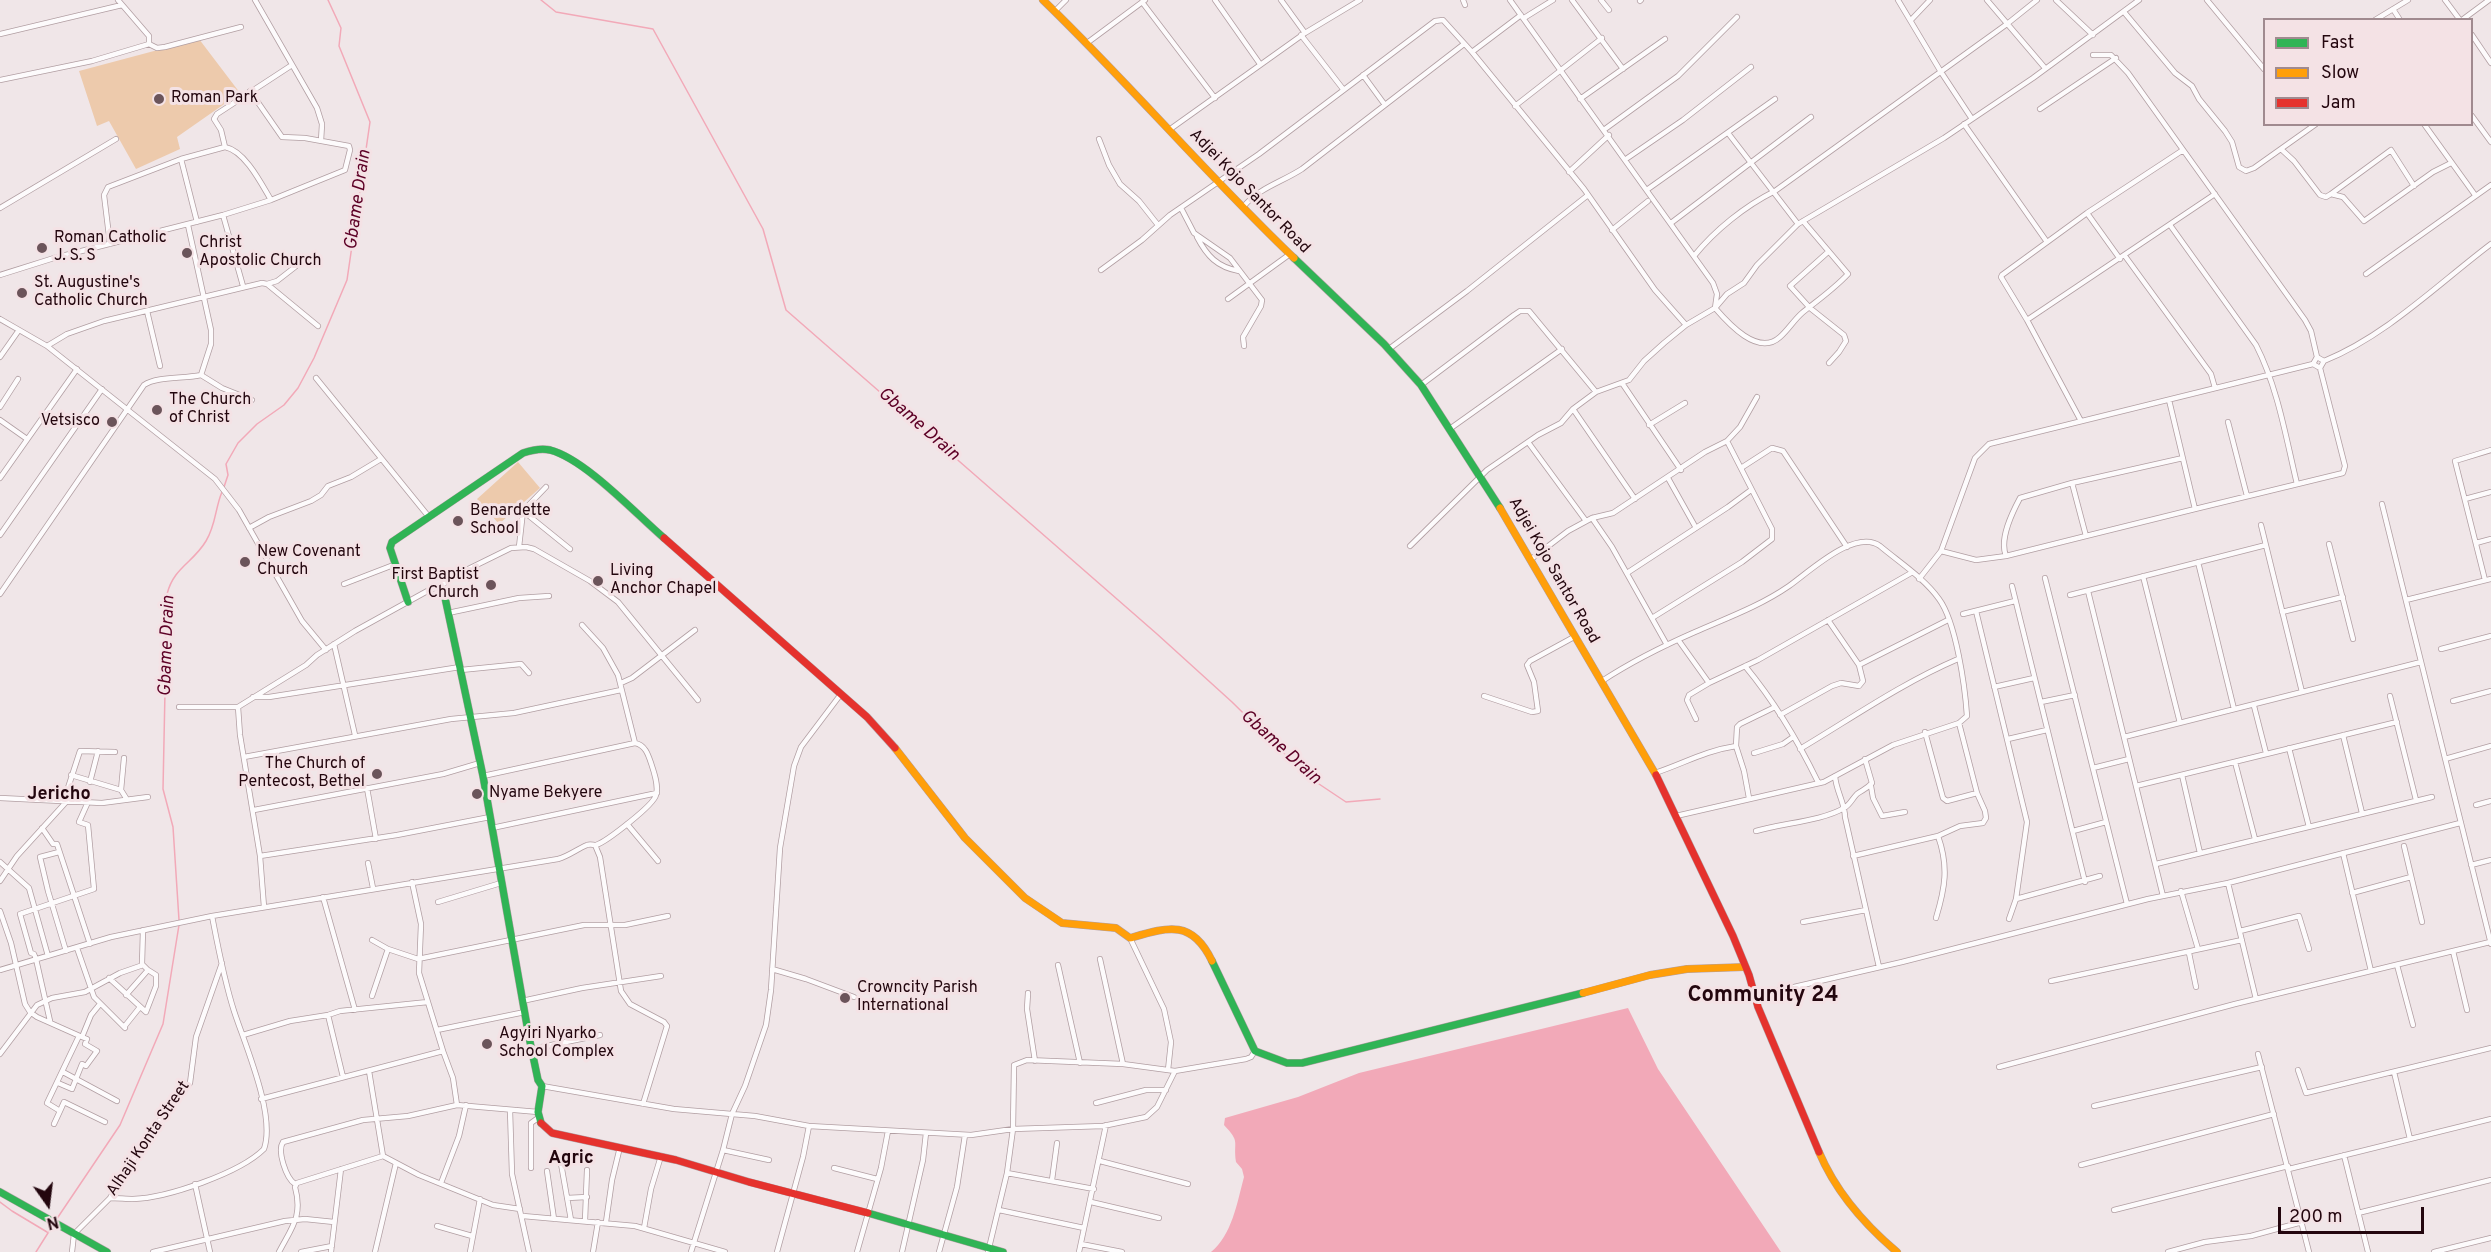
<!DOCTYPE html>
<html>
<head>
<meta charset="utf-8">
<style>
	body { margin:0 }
	#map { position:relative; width:2491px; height:1252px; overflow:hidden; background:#f0e6e8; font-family:Overpass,sans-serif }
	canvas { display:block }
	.legend { position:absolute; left:2263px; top:18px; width:210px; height:108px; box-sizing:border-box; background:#f4e2e5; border:2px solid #a08a8f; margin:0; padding:8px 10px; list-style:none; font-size:18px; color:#23060e }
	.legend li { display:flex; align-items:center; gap:12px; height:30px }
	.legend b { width:30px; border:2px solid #a08a8f }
	.north { position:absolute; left:18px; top:1174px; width:60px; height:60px; -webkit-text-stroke:4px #f4e2e5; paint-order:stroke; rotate:166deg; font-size:16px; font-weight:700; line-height:24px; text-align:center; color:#23060e }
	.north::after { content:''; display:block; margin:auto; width:21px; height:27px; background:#23060e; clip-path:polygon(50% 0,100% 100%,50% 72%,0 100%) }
	.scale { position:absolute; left:2278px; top:1207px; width:146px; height:27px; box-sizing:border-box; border:3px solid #23060e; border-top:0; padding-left:8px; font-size:18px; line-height:21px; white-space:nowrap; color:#23060e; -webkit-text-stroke:4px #f4e2e5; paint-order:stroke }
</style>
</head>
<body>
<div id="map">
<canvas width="2491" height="1252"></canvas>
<ul class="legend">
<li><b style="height:8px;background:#30b455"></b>Fast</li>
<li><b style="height:8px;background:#ff9f0a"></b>Slow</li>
<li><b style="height:8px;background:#e5322d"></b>Jam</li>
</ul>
<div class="north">N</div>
<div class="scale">200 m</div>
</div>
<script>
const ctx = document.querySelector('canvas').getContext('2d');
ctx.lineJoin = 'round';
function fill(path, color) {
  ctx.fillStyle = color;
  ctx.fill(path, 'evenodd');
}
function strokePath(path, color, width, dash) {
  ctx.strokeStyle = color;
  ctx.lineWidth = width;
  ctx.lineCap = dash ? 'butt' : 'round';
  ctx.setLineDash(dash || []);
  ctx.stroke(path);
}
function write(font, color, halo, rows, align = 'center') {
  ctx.font = font + ' Overpass,sans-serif';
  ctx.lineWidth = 6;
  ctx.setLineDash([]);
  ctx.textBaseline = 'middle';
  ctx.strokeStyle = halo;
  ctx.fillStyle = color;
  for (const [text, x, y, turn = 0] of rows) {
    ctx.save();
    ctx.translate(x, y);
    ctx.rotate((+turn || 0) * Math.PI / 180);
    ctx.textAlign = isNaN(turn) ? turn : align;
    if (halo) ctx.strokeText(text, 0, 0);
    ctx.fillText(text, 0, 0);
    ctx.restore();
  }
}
fill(new Path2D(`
	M 199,39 L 240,93 L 177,137 L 180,149 L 136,169 L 109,121 L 97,126 L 79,71 Z
	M 518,462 L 540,488 L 499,524 L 477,499 Z`), '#edcaac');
fill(new Path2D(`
	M 1628,1008 L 1658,1069 L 1781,1252 L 1211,1252 C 1232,1235 1237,1203 1244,1177 L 1242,1169 L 1236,1162 C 1233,1140 1241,1143 1224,1125 L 1225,1118 L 1298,1097 L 1359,1073 Z`), '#f2a9b8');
strokePath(new Path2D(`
	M 541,0 L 556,12 L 653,29 L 763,229 L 786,310 L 1157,634 L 1232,702 L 1307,776 L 1346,802 L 1380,799
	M 224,487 L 228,475 L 226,464 L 238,443 L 257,424 L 284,405 L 298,388 L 314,358 L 347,280 L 370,122 L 339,46 L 341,28 L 328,0
	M 179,920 L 173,827 L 163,789 L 167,594 C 174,567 193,563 206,541 C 216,525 215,508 222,492
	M 0,1202 L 12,1211 L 47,1232
	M 56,1220 L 120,1125 L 163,1024 L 179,925
	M 36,1252 L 53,1225`), '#f2a9b8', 1.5);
const street = new Path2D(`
	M 255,0 L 317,108 L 322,124 L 321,141
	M 1215,0 L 1260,64
	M 1281,0 L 1305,33
	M 1463,0 L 1465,5
	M 1510,0 L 1713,283 L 1717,294 L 1715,308 C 1728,323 1758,357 1780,337 C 1788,330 1794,320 1802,313 C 1818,300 1834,289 1848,274 L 1803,221
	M 1572,0 L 1623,69
	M 1601,0 L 1609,10
	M 1898,0 L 1941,72 L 1972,119
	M 1987,0 L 2045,68
	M 2056,0 L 2093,35
	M 2207,0 L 2264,69
	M 2445,0 L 2460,20
	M 1640,1 L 1641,0
	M 1142,2 L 1215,98
	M 2393,9 L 2400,20
	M 1055,11 L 1066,0
	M 2124,12 L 2175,73 L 2192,86 L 2199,99 L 2225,131 L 2232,142 L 2239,167 L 2246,171 L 2254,168 L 2316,124
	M 1524,18 L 1553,0
	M 1911,20 L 1930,0
	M 2375,20 L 2408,0
	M 2462,20 L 2489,0
	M 0,34 L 122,5
	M 1301,35 L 1343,89
	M 2472,35 L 2491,63
	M 1087,43 L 1145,0
	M 149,44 L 157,48 L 165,47 L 241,27
	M 1472,52 L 1521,15
	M 2093,55 L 2111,55 L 2128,73 L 2305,320 L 2311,331 L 2317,357
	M 1363,75 L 1385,105
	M 0,80 L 92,61 L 149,44 L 149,36 L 118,0
	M 1580,99 L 1665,39
	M 1515,106 L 1602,38
	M 2040,109 L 2116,58
	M 2472,116 L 2491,142
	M 1964,124 L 2047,242
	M 2424,124 L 2475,195
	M 1605,129 L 1678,76 L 1737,17
	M 1169,130 L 1305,33 L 1360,0
	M 1728,133 L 1798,224
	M 1099,139 L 1109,165 L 1120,184 L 1139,201 L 1158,225
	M 225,147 L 221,130 L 214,119 L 217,114 L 292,65
	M 2281,149 L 2294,161 L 2320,195 L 2326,197 L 2331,194 L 2343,197 L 2364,221 L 2433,172 L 2451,163
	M 181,159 L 197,222
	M 1626,159 L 1683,120 L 1751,67
	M 1569,172 L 1609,135
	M 1648,189 L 1775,99
	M 2331,194 L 2391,150 L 2414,186
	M 1244,206 C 1259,188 1282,182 1302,169 L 1464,44
	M 0,208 L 116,139
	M 1181,208 L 1194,233 L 1230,258 L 1262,300 L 1261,306 L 1243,337 L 1244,346
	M 2087,213 L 2120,259
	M 223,215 L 243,286
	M 1671,223 L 1811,117
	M 2170,225 L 2256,345 C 2278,388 2286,438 2297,484
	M 1612,230 L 1648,201
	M 1197,237 C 1207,256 1217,267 1239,271
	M 110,244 L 104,195 L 108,187 L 181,159 L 225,147 C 245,151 261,183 271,200
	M 1828,252 L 1790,286 L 1810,308 L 1844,335 L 1846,341 L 1839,352 L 1829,363
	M 1694,256 C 1715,230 1745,206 1775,191 L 2007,24 L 2037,0
	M 2125,256 L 2211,374 L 2215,388
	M 1101,270 L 1142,240 L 1170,215 L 1259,154 L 1435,21 L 1443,20 L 1472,52 L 1584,189 L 1655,290 L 1686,325
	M 2366,274 L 2491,185
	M 0,275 L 54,258 L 223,215 L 271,200 L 345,170 L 350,150 L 349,146 L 305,138 L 282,137 L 250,91
	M 267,284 L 277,281 L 295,267
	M 1228,299 L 1290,254
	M 147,311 L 160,366
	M 0,319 L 47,346 L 215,479 L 239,510 L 302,621 L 326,650
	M 2027,320 L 2001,277 L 2002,275 L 2087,213 L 2183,150
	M 47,346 L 67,334 L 104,321 L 262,283 L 267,284 L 318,326
	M 1389,349 L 1467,291 L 1588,195
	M 0,357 L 19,330
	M 2324,361 C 2386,336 2438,284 2491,244
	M 201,375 L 222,388 L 252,400
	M 316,378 L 429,517
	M 1622,383 L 1681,470
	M 1421,385 L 1514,315 L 1520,311 L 1529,311 L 1596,392
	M 2169,400 L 2195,509 L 2086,536 L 2072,483 L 2183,458
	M 0,407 L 18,379
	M 1573,409 L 1635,499
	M 0,420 L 27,439
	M 2081,421 L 2027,320 L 2215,194
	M 2228,422 L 2247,496
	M 1649,425 L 1685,403
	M 1451,428 L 1562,349
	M 1528,442 L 1586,521
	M 1741,468 L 1772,448 L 1783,451 L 1847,547
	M 0,478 L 77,369
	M 1668,478 L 1696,528
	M 2072,483 L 2020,498 C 2012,513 1999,539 2006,556 L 2086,536
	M 2465,499 L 2491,492
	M 2382,504 L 2491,944
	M 2195,509 L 2343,473 L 2345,466 L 2320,368
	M 523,511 L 570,549
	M 1592,518 L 1612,547 L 1667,645
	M 2261,525 L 2302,692
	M 249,528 L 269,517 L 311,501 L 321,495 L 328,486 L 351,477 L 381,459
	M 0,535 L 102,389
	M 2476,543 L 2491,539
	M 2329,544 L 2353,639
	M 1410,546 L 1487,470 L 1538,435 L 1561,423 L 1573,409 L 1596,392 L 1629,380 L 1644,361 L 1664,343 L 1686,325 L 1715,308 L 1727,294 L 1744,283 L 1757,265 L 1798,224 L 1944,138 L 2033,78 L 2139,0
	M 519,547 L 523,511 L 546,487
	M 1941,551 L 1976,560 L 2006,556
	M 1530,560 L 1568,531 L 1592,518 L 1613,513 L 1705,452 L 1727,441 L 1740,427 L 1757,397
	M 2198,562 L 2234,709
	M 1627,573 L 1728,507 L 1751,490
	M 2143,576 L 2180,723
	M 2045,578 L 2127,904
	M 1919,579 L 1941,551 L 1975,458 L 1989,444 L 2313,364 L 2317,357 L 2324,361 L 2320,368 L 2313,364
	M 2485,580 L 2455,461 L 2491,450
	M 344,584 L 396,564
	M 2012,586 L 2085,882
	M 2088,591 L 2163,896
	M 0,594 L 144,385 C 157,376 184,379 201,375 L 211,344 L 211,330 L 188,225
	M 2070,595 L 2266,545
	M 2406,600 L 2491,579
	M 1976,611 L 2027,822 L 2016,899 L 2009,919
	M 2282,612 L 2343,597
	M 448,613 L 519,598 L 549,596
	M 1963,614 L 2015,601
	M 1652,618 L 1742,562 L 1772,539 L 1772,529 L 1727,441
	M 582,625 L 603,648 L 618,675 L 635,743
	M 1679,641 L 1709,683 L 1758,660 L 1911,573
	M 334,644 L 355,735
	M 2441,649 L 2491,636
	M 1859,665 L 1948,620
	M 1745,666 C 1774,701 1798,741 1818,782
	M 461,670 L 521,664 L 529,673
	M 1602,681 C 1631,662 1663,646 1695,632 C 1727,618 1760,606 1789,586 C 1809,572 1855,528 1880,546 C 1899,562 1924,578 1939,599 C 1956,622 1965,686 1967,716 L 1959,723 L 1893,745 L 1824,782 L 1676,816
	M 621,683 L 632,678 L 695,630
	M 1994,687 L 2034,678
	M 1484,696 L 1532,712 L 1538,711 L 1534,682 L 1527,665 L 1530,661 L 1574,637
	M 2390,696 L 2416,800
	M 253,697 L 269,697 L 460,667
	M 2453,701 L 2491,691
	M 2041,702 L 2075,695
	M 2254,706 L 2266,753
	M 179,707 L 238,707 L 306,665 L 317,655 L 355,631 L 431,589 L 440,587 L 450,578 L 511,548 L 526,547 L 534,549 L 590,581 L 618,602 L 698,700
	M 238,707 L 240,735 L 260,856 L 264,907
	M 1780,715 L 1832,686 L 1841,683 L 1859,686 L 1863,681 L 1859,665 L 1828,620
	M 1696,719 L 1687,700 L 1689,695 L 1709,683
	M 1925,732 L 1943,798 L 1947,801 L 1977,793
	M 2343,735 L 2362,813
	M 2124,737 L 2421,662
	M 2008,739 L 2047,730
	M 1736,746 L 1744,771 L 1749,798
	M 2289,748 L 2309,827
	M 1800,749 C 1852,718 1902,683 1958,659
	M 1754,753 L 1783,744 L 1793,737
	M 244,757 L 451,719 L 514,713 L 621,690
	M 2445,759 L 2491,746
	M 2235,762 L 2255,839
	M 2093,768 L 2129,759
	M 1655,773 C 1685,763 1704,751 1736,746 L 1737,727 L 1740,724 L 1775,707
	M 71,775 L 121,790 L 126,798
	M 2182,775 L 2200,853
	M 1835,776 C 1836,791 1845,803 1845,817 L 1879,967
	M 90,782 L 98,751
	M 1871,786 L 1873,798 L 1882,816 L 1905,812
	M 2136,786 L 2397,722
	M 367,788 L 376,839
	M 121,790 L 124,758
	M 0,798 L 102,803 L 148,797
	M 64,800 L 80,751 L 115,752
	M 2476,805 L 2491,801
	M 254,810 L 443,774 L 480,763
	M 627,824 L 658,861
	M 42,828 L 53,844 L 57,844 L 90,944
	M 492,828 L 657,793
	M 1756,831 C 1783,823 1822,821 1844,808 C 1850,805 1852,799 1857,794 C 1862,790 1867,789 1872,783 L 1865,759
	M 2073,831 L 2106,822
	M 595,845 L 600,857 L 621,991 L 630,1004 L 664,1022 L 667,1026 L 643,1104
	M 2404,846 L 2422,922
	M 59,852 L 40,857 L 48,891 L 66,951
	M 2343,853 L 2371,971
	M 260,856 L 397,835 L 490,817
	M 1853,856 L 1938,836 L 1960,826 L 1983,823 L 1986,818 L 1985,811 L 1977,793 L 1959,723
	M 0,862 L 29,888 L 48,956
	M 368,863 L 373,888
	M 2156,864 L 2432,797
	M 2471,865 L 2491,860
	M 0,881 L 17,856 L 67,801
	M 2228,883 L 2256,999
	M 2181,891 L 2198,949
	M 2352,893 L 2411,877
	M 323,897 L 355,1010
	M 2016,899 L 2100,876
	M 438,902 L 501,883
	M 0,911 L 11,943 L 25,1004 L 30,1012 L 37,1017 L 82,1037 L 91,1015 L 100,1004
	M 1936,918 C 1945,888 1949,867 1938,836
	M 1803,922 L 1866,910
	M 2240,931 L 2299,916 L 2309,949
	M 1130,938 L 1164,1009 L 1171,1042 L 1168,1070
	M 372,940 L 388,949 L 418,959 L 584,925 L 625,925 L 668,916
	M 77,948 L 94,997 L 125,1028
	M 2453,951 L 2467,1010
	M 2189,953 L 2196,987
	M 1100,959 L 1123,1064
	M 1058,965 L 1080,1063
	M 2397,965 L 2413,1025
	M 772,969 L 806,979 L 854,997
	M 0,970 L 111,937 L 212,916 L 558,859 C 569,856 577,849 587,845 C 590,844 593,845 596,845 C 606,842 654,805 656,795 C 659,786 654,772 651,763 C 648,754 645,745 635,743 L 483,776
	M 109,978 L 146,1012 L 156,986 L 156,975 L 148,970
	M 2051,981 L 2242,940
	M 1028,993 L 1027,1009 L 1035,1061
	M 126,995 L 148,970 L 142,964 L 143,930
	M 372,996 L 388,949
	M 1755,996 L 1902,962 L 2148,899 L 2228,883 L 2460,823
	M 522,1001 L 582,988 L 661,976
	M 328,1015 L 343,1077
	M 50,1021 L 36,959 L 34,954 L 31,953 L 20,914 L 94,889 L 88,825 L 79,822 L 88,802
	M 124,1027 L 140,1007
	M 437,1030 L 525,1012
	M 243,1035 L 290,1021 L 328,1015 L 340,1011 L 428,1002
	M 532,1049 L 600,1035
	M 443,1051 L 453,1078 L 457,1105
	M 0,1054 L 37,1005 L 52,998 L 85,992 L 120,973 L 143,965
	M 2258,1054 L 2309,1252
	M 1999,1067 L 2235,1004 L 2490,942
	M 2298,1070 L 2306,1093 L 2491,1048
	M 369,1071 L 383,1156
	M 63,1072 L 117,1101
	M 2394,1072 L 2410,1139
	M 58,1083 L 72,1089 L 82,1064 L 86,1066 L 97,1051 L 85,1044 L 87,1039 L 82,1037
	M 542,1086 L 674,1109 L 755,1116 L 809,1126 L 971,1135 L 1013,1129 L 1103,1126 L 1146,1117 L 1157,1107 L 1175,1071 L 1246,1059 L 1251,1057 L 1255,1051
	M 261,1099 L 443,1051 L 419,973 L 421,924 L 412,882
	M 1096,1103 L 1146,1090 L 1166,1090
	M 2094,1106 L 2262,1067
	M 510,1110 L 512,1174 L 529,1252
	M 60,1111 L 64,1102 L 105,1122
	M 54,1124 L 60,1111 L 47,1103 L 79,1036
	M 723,1150 L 769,1160
	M 2344,1155 L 2368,1252
	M 560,1158 L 571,1220
	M 1100,1161 L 1188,1184
	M 2081,1165 L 2274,1114
	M 531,1168 L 531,1123 L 538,1118
	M 834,1168 L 877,1179
	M 2289,1169 L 2491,1119
	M 547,1171 L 554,1219
	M 1007,1173 L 1094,1189
	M 1052,1180 L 1057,1143
	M 441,1183 L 459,1136 L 466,1105
	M 195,1184 L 210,1252
	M 295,1184 C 286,1178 277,1151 283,1142 L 363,1120 L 408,1116 L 457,1105 L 538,1112
	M 110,1198 C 118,1198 126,1199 133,1199 C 167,1198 240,1173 264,1149 C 276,1115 245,1045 234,1011 C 224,980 218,947 212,916
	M 567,1198 L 587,1197
	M 1091,1202 L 1159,1218
	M 999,1210 L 1084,1228
	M 2114,1210 L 2288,1166
	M 2358,1213 L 2491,1180
	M 523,1216 L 635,1226 L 725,1252
	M 585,1221 L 587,1170
	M 606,1222 L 612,1180 L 620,1147
	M 437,1226 L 472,1236
	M 644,1228 L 651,1189 L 661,1156
	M 1081,1244 L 1122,1252
	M 72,1252 L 74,1234 L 110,1198 L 149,1134 L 190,1083 L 196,1037 L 222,963
	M 153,1252 L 285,1221 L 305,1219 L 334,1222
	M 279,1252 C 292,1227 303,1216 295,1187 L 297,1183 L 383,1156 L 419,1175 L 493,1205 L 520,1209
	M 301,1252 L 332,1246
	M 331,1252 L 341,1169
	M 375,1252 L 396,1163
	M 470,1252 L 480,1199
	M 593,1252 L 598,1222
	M 691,1252 L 723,1150 L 732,1114 L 745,1086 L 766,1025 L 771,990 L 780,848 L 794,766 L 801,747 L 841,694
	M 777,1252 L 803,1157 L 809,1126
	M 857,1252 L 881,1168 L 888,1131
	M 902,1252 L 923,1160 L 926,1133
	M 939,1252 L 957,1187 L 965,1135
	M 988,1252 L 1007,1173 L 1013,1129 L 1014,1065 L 1027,1060 L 1123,1064 L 1175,1071
	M 1079,1252 L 1106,1125
	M 2168,1252 L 2205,1242 L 2251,1236 L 2302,1222
	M 2434,1252 L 2491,1238`);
const fast = new Path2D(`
	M 1294,258 L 1384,344 L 1421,385 L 1500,508
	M 440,587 L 444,593 L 483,776 L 529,1037 L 538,1080 L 542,1086 L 538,1112 L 541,1123
	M 408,602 L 390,548 L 392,542 L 523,453 C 532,450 541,448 550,450 C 585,459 636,514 664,538
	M 1212,961 L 1255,1051 L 1287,1063 L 1302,1063 L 1583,993
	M 0,1192 L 107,1252
	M 868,1213 L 1003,1252`);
const slow = new Path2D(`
	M 1043,0 C 1129,83 1207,175 1294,258
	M 1500,508 L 1656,775
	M 895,748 L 965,838 L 1025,898 L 1062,923 L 1116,928 L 1130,938 C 1168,927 1192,919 1212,961
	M 1583,993 L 1650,975 L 1687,969 L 1745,967
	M 1819,1152 C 1835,1190 1865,1225 1897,1252`);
const jam = new Path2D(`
	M 664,538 L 867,717 L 895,748
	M 1656,775 L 1733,936 L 1749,975 L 1758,1007 L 1819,1152
	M 541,1123 L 552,1133 L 676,1160 L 749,1182 L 868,1213`);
strokePath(street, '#b19ea2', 6);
strokePath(fast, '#b19ea2', 8);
strokePath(slow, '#b19ea2', 8);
strokePath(jam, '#b19ea2', 8);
strokePath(street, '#fdfbfc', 4.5);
strokePath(fast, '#30b455', 7);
strokePath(slow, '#ff9f0a', 7);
strokePath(jam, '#e5322d', 7);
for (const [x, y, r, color] of [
	[159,99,6,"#6b545a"],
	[42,248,6,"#6b545a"],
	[187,253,6,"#6b545a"],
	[22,293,6,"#6b545a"],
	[157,410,6,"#6b545a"],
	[112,422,6,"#6b545a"],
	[458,521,6,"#6b545a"],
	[245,562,6,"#6b545a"],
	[598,581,6,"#6b545a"],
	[491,585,6,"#6b545a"],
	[377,774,6,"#6b545a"],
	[477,794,6,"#6b545a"],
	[845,998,6,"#6b545a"],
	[487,1044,6,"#6b545a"]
]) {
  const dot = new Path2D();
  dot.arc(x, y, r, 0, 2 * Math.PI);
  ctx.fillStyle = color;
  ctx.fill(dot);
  strokePath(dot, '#f4e2e5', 2);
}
write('16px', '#23060e', '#f4e2e5', [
	["Roman Park",171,99],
	["Roman Catholic",54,239],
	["J. S. S",54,257],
	["Christ",199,244],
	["Apostolic Church",199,262],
	["St. Augustine's",34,284],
	["Catholic Church",34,302],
	["The Church",169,401],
	["of Christ",169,419],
	["Vetsisco",100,422,"right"],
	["Benardette",470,512],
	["School",470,530],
	["New Covenant",257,553],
	["Church",257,571],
	["Living",610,572],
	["Anchor Chapel",610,590],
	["First Baptist",479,576,"right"],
	["Church",479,594,"right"],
	["The Church of",365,765,"right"],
	["Pentecost, Bethel",365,783,"right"],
	["Nyame Bekyere",489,794],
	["Crowncity Parish",857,989],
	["International",857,1007],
	["Agyiri Nyarko",499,1035],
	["School Complex",499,1053]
], 'left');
write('16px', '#23060e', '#f4e2e5', [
	["Adjei Kojo Santor Road",1249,192,46],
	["Adjei Kojo Santor Road",1553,571,60],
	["Alhaji Konta Street",149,1139,-56]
]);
write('italic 18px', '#5d0126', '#f4e2e5', [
	["Gbame Drain",359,200,-82],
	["Gbame Drain",918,425,41],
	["Gbame Drain",168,646,-88],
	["Gbame Drain",1280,748,42]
]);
write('bold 18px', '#23060e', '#f4e2e5', [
	["Jericho",59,795],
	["Agric",571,1159]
]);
write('bold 22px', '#23060e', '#f4e2e5', [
	["Community 24",1763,997]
]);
</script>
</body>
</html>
